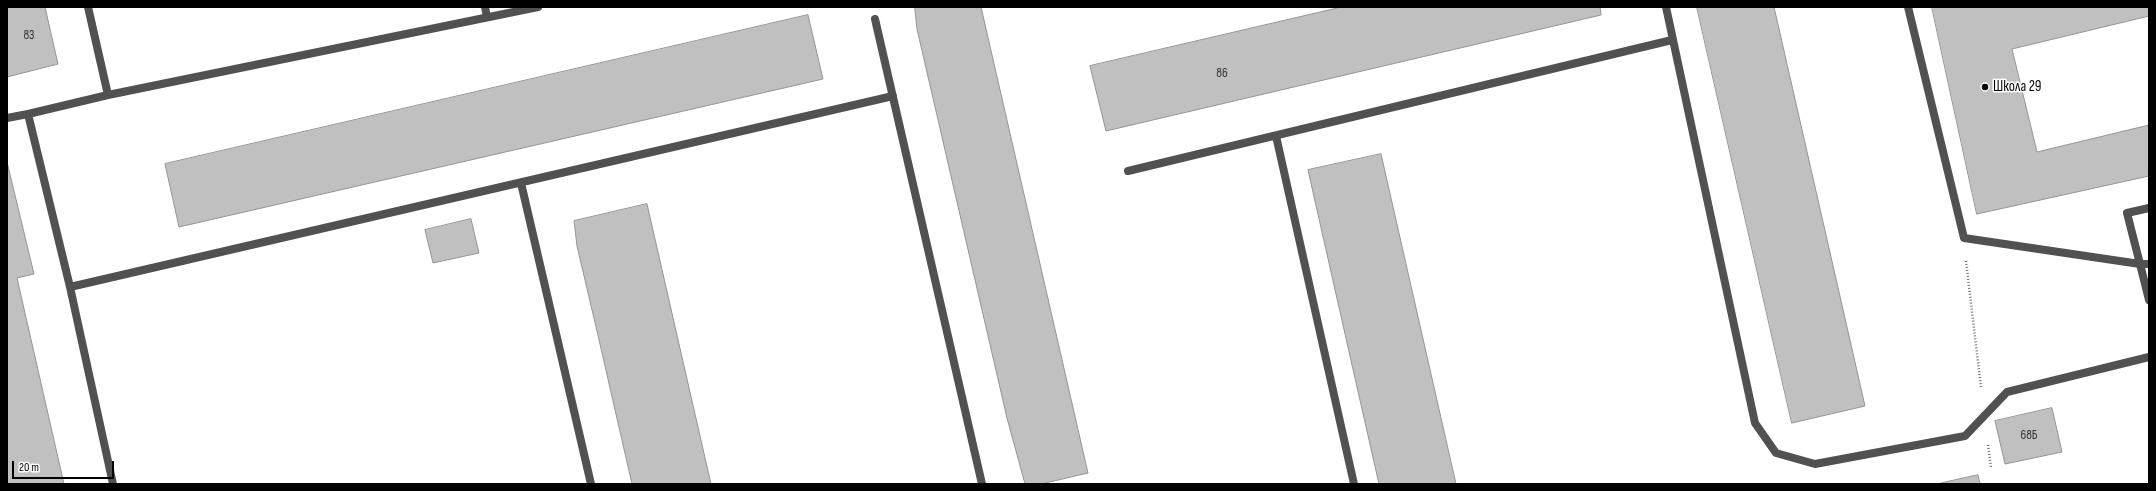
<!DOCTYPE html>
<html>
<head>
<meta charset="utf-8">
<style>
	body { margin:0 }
	#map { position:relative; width:2156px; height:491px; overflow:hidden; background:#fff; font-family:"Sofia Sans Condensed",sans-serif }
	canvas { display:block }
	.frame { position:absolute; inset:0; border:8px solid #000; pointer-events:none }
	.scale { position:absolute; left:12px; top:461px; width:102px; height:18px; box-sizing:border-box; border:2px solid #000; border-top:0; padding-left:5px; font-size:12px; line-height:14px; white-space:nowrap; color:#000; -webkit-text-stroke:3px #fff; paint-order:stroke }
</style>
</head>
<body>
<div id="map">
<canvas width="2156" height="491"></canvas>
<div class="frame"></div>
<div class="scale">20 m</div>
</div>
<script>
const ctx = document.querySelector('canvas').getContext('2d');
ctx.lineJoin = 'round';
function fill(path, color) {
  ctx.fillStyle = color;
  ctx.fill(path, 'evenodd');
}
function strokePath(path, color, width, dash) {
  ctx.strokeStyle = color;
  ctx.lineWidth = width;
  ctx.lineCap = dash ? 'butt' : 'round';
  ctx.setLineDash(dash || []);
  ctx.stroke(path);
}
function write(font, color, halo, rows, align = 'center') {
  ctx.font = font + ' "Sofia Sans Condensed",sans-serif';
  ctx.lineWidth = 3;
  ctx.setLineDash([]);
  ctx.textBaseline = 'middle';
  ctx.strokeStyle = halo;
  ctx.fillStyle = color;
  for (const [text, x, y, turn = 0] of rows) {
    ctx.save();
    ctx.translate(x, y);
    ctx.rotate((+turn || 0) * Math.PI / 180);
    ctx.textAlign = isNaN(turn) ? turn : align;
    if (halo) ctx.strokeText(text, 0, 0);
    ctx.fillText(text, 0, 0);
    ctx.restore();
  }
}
const building = new Path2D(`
	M 7,7 L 45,7 L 58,64 L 7,77 Z
	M 915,7 L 981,7 L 1088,473 L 1041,484 L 1025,484 L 1007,418 L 917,29 Z
	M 1342,7 L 1600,7 L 1601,15 L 1106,131 L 1090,66 Z
	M 1697,7 L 1774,7 L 1865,406 L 1792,423 Z
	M 1932,7 L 2149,7 L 2149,16 L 2012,49 L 2037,152 L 2149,125 L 2149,176 L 1977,214 Z
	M 808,15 L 823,79 L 179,227 L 165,164 Z
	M 1381,154 L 1456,484 L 1379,484 L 1357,387 L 1308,170 Z
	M 7,162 L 34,274 L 17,278 L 64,484 L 7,484 Z
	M 647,204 L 711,484 L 632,484 L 597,331 L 577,246 L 574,221 Z
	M 471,219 L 479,253 L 433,263 L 425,230 Z
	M 2052,408 L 2062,452 L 2005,464 L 1995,421 Z
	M 1978,475 L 1980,484 L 1937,484 Z`);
fill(building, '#c0c0c0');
strokePath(building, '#959595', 1);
strokePath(new Path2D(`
	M 1966,261 L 1981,387
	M 1988,445 L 1991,467`), '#737373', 2.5, [1, 2]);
strokePath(new Path2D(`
	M 88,7 L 108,95
	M 485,7 L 487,17
	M 1666,7 L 1755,423 L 1776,453 L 1815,464 L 1965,436 L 2007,392 L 2149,357
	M 1908,7 L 1964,238 L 2140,264 L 2127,213 L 2149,208
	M 875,19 L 982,484
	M 28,114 L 108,95 L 538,7
	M 7,118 L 28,114 L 70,287 L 113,484
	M 1276,136 L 1354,484
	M 1128,171 L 1672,40
	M 521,183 L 591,484
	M 70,287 L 893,96`), '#515151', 8);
strokePath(new Path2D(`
	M 2149,264 L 2140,264 L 2149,300`), '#515151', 8);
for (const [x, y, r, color] of [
	[1985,87,4,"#000"]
]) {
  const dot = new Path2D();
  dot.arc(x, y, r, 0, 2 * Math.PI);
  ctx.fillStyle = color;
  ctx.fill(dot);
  strokePath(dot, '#fff', 1.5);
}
write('13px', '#303030', null, [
	["83",29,36],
	["86",1222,74],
	["68Б",2029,436]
]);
write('15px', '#000', '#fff', [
	["Школа 29",1993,87]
], 'left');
</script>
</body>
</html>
